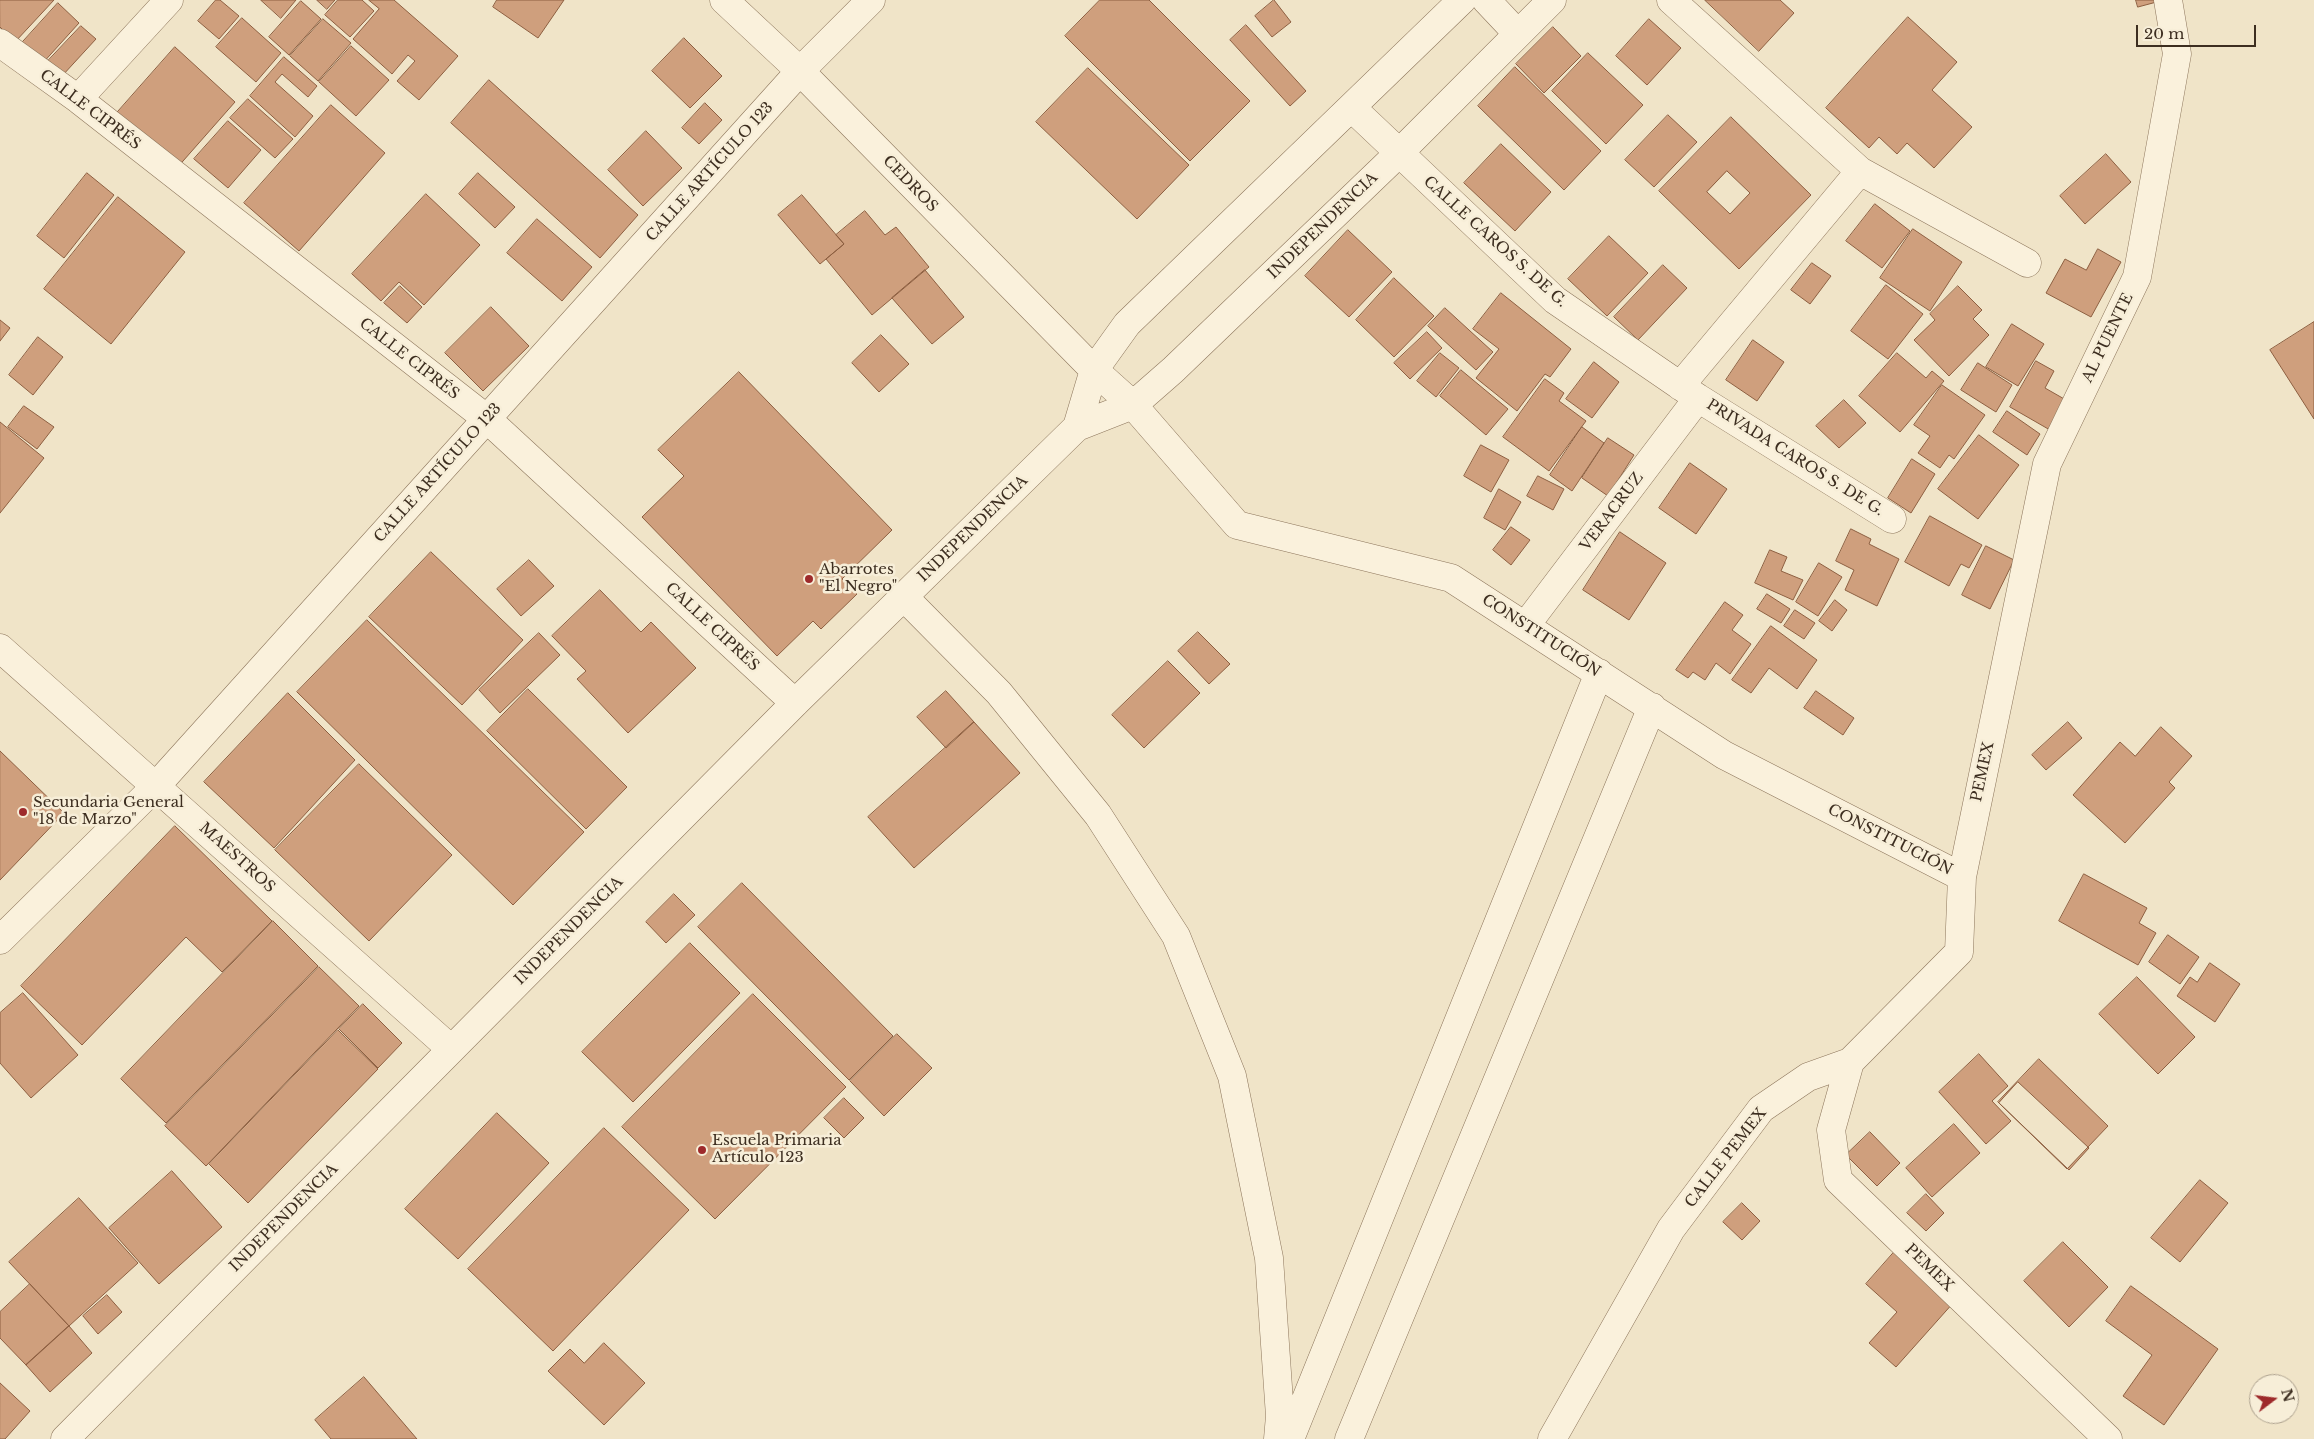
<!DOCTYPE html>
<html>
<head>
<meta charset="utf-8">
<style>
	body { margin:0 }
	#map { position:relative; width:2314px; height:1439px; overflow:hidden; background:#f0e4c8; font-family:"Libre Baskerville",serif }
	canvas { display:block }
	.north { position:absolute; left:2249px; top:1374px; width:50px; height:50px; box-sizing:border-box; background:#f7eed8; border:1px solid #ada18e; border-radius:50%; rotate:75deg; font-size:14px; font-weight:700; line-height:20px; text-align:center; color:#3d2e20 }
	.north::after { content:''; display:block; margin:auto; width:18px; height:22px; background:#9e2a2b; clip-path:polygon(50% 0,100% 100%,50% 72%,0 100%) }
	.scale { position:absolute; left:2136px; top:25px; width:120px; height:22px; box-sizing:border-box; border:2px solid #3d2e20; border-top:0; padding-left:6px; font-size:15px; line-height:18px; white-space:nowrap; color:#3d2e20; -webkit-text-stroke:4px #f7eed8; paint-order:stroke }
</style>
</head>
<body>
<div id="map">
<canvas width="2314" height="1439"></canvas>
<div class="north">N</div>
<div class="scale">20 m</div>
</div>
<script>
const ctx = document.querySelector('canvas').getContext('2d');
ctx.lineJoin = 'round';
function fill(path, color) {
  ctx.fillStyle = color;
  ctx.fill(path, 'evenodd');
}
function strokePath(path, color, width, dash) {
  ctx.strokeStyle = color;
  ctx.lineWidth = width;
  ctx.lineCap = dash ? 'butt' : 'round';
  ctx.setLineDash(dash || []);
  ctx.stroke(path);
}
function write(font, color, halo, rows, align = 'center') {
  ctx.font = font + ' "Libre Baskerville",serif';
  ctx.lineWidth = 5;
  ctx.setLineDash([]);
  ctx.textBaseline = 'middle';
  ctx.strokeStyle = halo;
  ctx.fillStyle = color;
  for (const [text, x, y, turn = 0] of rows) {
    ctx.save();
    ctx.translate(x, y);
    ctx.rotate((+turn || 0) * Math.PI / 180);
    ctx.textAlign = isNaN(turn) ? turn : align;
    if (halo) ctx.strokeText(text, 0, 0);
    ctx.fillText(text, 0, 0);
    ctx.restore();
  }
}
const building = new Path2D(`
	M 0,0 L 54,0 L 15,42 L 0,27 Z
	M 216,0 L 220,0 L 239,16 L 219,39 L 198,21 Z
	M 261,0 L 296,0 L 281,18 Z
	M 317,0 L 335,0 L 327,9 Z
	M 338,0 L 362,0 L 374,11 L 350,37 L 325,15 Z
	M 369,0 L 394,0 L 458,56 L 419,100 L 397,81 L 415,61 L 408,55 L 392,74 L 353,39 L 379,9 Z
	M 497,0 L 564,0 L 538,38 L 493,7 Z
	M 1100,0 L 1149,0 L 1250,101 L 1190,161 L 1065,36 Z
	M 1274,0 L 1291,22 L 1272,37 L 1255,16 Z
	M 1705,0 L 1780,0 L 1794,13 L 1759,51 Z
	M 2136,0 L 2164,0 L 2138,7 Z
	M 301,1 L 321,19 L 289,55 L 269,37 Z
	M 58,3 L 79,23 L 41,65 L 20,45 Z
	M 1908,17 L 1957,62 L 1932,90 L 1972,127 L 1934,168 L 1907,143 L 1897,154 L 1879,137 L 1869,148 L 1826,108 Z
	M 242,18 L 281,53 L 256,82 L 216,47 Z
	M 323,19 L 351,43 L 318,81 L 290,56 Z
	M 1649,19 L 1681,48 L 1647,85 L 1616,56 Z
	M 1246,25 L 1306,91 L 1290,106 L 1230,40 Z
	M 81,26 L 96,39 L 62,76 L 47,62 Z
	M 1553,27 L 1581,56 L 1544,93 L 1516,64 Z
	M 684,38 L 722,76 L 690,108 L 652,71 Z
	M 351,46 L 389,80 L 356,116 L 319,82 Z
	M 175,47 L 235,102 L 176,169 L 115,115 Z
	M 1588,53 L 1643,105 L 1606,144 L 1552,91 Z
	M 284,57 L 317,86 L 308,97 L 282,74 L 275,82 L 313,116 L 295,137 L 250,96 Z
	M 1515,67 L 1601,151 L 1564,190 L 1478,106 Z
	M 1088,68 L 1189,165 L 1137,219 L 1036,122 Z
	M 489,80 L 638,215 L 600,258 L 451,123 Z
	M 248,99 L 293,139 L 275,158 L 230,118 Z
	M 705,103 L 722,120 L 699,144 L 682,128 Z
	M 331,105 L 385,153 L 299,251 L 244,203 Z
	M 1668,115 L 1697,142 L 1654,187 L 1625,160 Z
	M 1731,117 L 1811,195 L 1739,269 L 1659,191 ZM 1727,171 L 1750,193 L 1730,214 L 1707,192 Z
	M 228,121 L 261,150 L 228,188 L 194,159 Z
	M 646,131 L 682,168 L 643,206 L 608,170 Z
	M 1501,144 L 1551,192 L 1515,231 L 1464,183 Z
	M 2106,154 L 2131,182 L 2085,224 L 2060,196 Z
	M 87,173 L 114,195 L 64,258 L 37,236 Z
	M 478,173 L 515,207 L 495,228 L 459,194 Z
	M 426,194 L 480,245 L 424,305 L 399,282 L 381,301 L 352,274 Z
	M 802,195 L 844,244 L 820,264 L 778,215 Z
	M 118,197 L 185,252 L 111,344 L 44,289 Z
	M 1875,204 L 1910,231 L 1882,268 L 1846,241 Z
	M 865,211 L 885,235 L 896,227 L 929,267 L 872,315 L 826,259 L 844,244 L 836,235 Z
	M 537,219 L 592,267 L 562,301 L 507,253 Z
	M 1913,229 L 1962,262 L 1930,311 L 1880,278 Z
	M 1348,230 L 1392,272 L 1349,317 L 1305,276 Z
	M 1609,236 L 1648,273 L 1607,316 L 1568,279 Z
	M 2098,249 L 2121,262 L 2091,317 L 2046,293 L 2065,259 L 2086,270 Z
	M 1812,263 L 1831,276 L 1810,304 L 1791,290 Z
	M 1663,265 L 1687,288 L 1638,340 L 1614,317 Z
	M 925,270 L 964,317 L 932,344 L 892,298 Z
	M 1394,278 L 1434,316 L 1394,357 L 1356,320 Z
	M 1886,285 L 1923,314 L 1888,359 L 1851,331 Z
	M 400,286 L 422,307 L 407,323 L 384,303 Z
	M 1958,286 L 1982,310 L 1973,319 L 1989,335 L 1949,376 L 1914,340 L 1935,320 L 1930,314 Z
	M 1501,293 L 1571,349 L 1550,377 L 1545,374 L 1517,411 L 1476,378 L 1499,349 L 1473,329 Z
	M 491,307 L 529,346 L 483,391 L 445,353 Z
	M 1445,308 L 1493,352 L 1476,370 L 1428,326 Z
	M 0,320 L 10,328 L 0,341 Z
	M 2314,322 L 2314,419 L 2270,350 Z
	M 2012,324 L 2044,344 L 2018,386 L 1986,367 Z
	M 1427,332 L 1442,348 L 1410,379 L 1394,363 Z
	M 881,335 L 909,364 L 879,392 L 852,363 Z
	M 38,337 L 63,357 L 33,395 L 9,375 Z
	M 1753,340 L 1784,362 L 1757,401 L 1726,380 Z
	M 1440,353 L 1459,368 L 1436,397 L 1417,381 Z
	M 1897,353 L 1926,378 L 1932,371 L 1944,381 L 1900,432 L 1859,396 Z
	M 2036,361 L 2054,371 L 2045,388 L 2066,400 L 2050,430 L 2010,407 Z
	M 1594,362 L 1619,382 L 1592,418 L 1566,399 Z
	M 1978,363 L 2012,385 L 1996,412 L 1961,390 Z
	M 1461,370 L 1508,409 L 1486,435 L 1440,396 Z
	M 739,372 L 892,530 L 842,579 L 857,594 L 821,629 L 813,621 L 777,656 L 642,517 L 684,476 L 658,450 Z
	M 1545,379 L 1564,393 L 1559,401 L 1586,421 L 1549,471 L 1503,437 Z
	M 1942,385 L 1985,415 L 1954,459 L 1949,455 L 1940,468 L 1918,453 L 1930,436 L 1914,425 Z
	M 1844,400 L 1866,423 L 1839,448 L 1816,426 Z
	M 24,406 L 54,427 L 37,449 L 8,427 Z
	M 2007,411 L 2040,434 L 2027,455 L 1993,432 Z
	M 0,422 L 44,458 L 0,513 Z
	M 1582,427 L 1604,443 L 1572,491 L 1550,475 Z
	M 1979,435 L 2019,465 L 1978,519 L 1938,489 Z
	M 1608,438 L 1634,455 L 1608,496 L 1582,478 Z
	M 1481,445 L 1509,460 L 1491,492 L 1464,476 Z
	M 1912,459 L 1935,474 L 1911,513 L 1888,498 Z
	M 1690,463 L 1727,489 L 1696,534 L 1659,508 Z
	M 1538,476 L 1564,489 L 1553,510 L 1527,496 Z
	M 1499,489 L 1521,502 L 1505,530 L 1484,518 Z
	M 1930,516 L 1982,545 L 1969,568 L 1961,564 L 1949,586 L 1905,562 Z
	M 1511,527 L 1530,540 L 1511,565 L 1493,550 Z
	M 1851,529 L 1871,539 L 1869,544 L 1899,559 L 1877,606 L 1845,590 L 1854,570 L 1836,561 Z
	M 1620,532 L 1666,563 L 1629,620 L 1583,590 Z
	M 1986,546 L 2014,560 L 1990,609 L 1962,595 Z
	M 1770,550 L 1787,557 L 1781,571 L 1803,580 L 1793,600 L 1755,583 Z
	M 431,552 L 523,640 L 462,705 L 369,617 Z
	M 529,560 L 554,586 L 521,616 L 497,589 Z
	M 1819,563 L 1842,577 L 1818,616 L 1796,602 Z
	M 600,590 L 641,632 L 651,622 L 696,668 L 628,733 L 577,679 L 586,671 L 552,636 Z
	M 1767,594 L 1790,609 L 1781,623 L 1757,609 Z
	M 1835,600 L 1847,610 L 1832,631 L 1819,621 Z
	M 1725,602 L 1743,615 L 1732,630 L 1751,644 L 1730,674 L 1716,663 L 1705,680 L 1693,672 L 1688,678 L 1676,670 Z
	M 1795,610 L 1815,623 L 1804,639 L 1784,626 Z
	M 367,620 L 584,832 L 513,905 L 297,692 Z
	M 1771,626 L 1817,660 L 1797,689 L 1769,668 L 1751,693 L 1732,680 Z
	M 1198,632 L 1230,664 L 1209,684 L 1178,651 Z
	M 539,633 L 560,655 L 500,713 L 479,690 Z
	M 1168,661 L 1200,693 L 1144,748 L 1112,715 Z
	M 528,689 L 627,787 L 586,829 L 487,731 Z
	M 946,691 L 974,722 L 946,748 L 917,717 Z
	M 1816,691 L 1854,718 L 1843,735 L 1804,708 Z
	M 288,693 L 355,760 L 274,848 L 204,782 Z
	M 974,722 L 1020,773 L 914,868 L 868,817 Z
	M 2068,722 L 2082,738 L 2046,770 L 2032,755 Z
	M 2161,727 L 2192,756 L 2169,782 L 2175,788 L 2125,843 L 2073,795 L 2120,742 L 2135,756 Z
	M 0,751 L 64,813 L 0,880 Z
	M 359,764 L 452,855 L 369,941 L 275,850 Z
	M 175,826 L 272,921 L 222,972 L 186,937 L 82,1045 L 21,986 Z
	M 2084,874 L 2147,908 L 2139,923 L 2156,933 L 2138,965 L 2059,921 Z
	M 742,883 L 893,1036 L 849,1080 L 698,927 Z
	M 674,894 L 695,915 L 666,943 L 646,922 Z
	M 273,921 L 318,966 L 166,1123 L 121,1079 Z
	M 2168,935 L 2199,957 L 2180,984 L 2149,962 Z
	M 690,943 L 740,993 L 633,1102 L 582,1052 Z
	M 2210,963 L 2240,984 L 2215,1022 L 2177,996 L 2190,977 L 2197,982 Z
	M 319,967 L 359,1006 L 206,1166 L 165,1126 Z
	M 2137,977 L 2195,1037 L 2158,1074 L 2099,1014 Z
	M 23,993 L 78,1055 L 31,1098 L 0,1063 L 0,1013 Z
	M 753,994 L 846,1087 L 715,1219 L 622,1127 Z
	M 363,1004 L 402,1043 L 378,1068 L 339,1029 Z
	M 338,1030 L 378,1069 L 248,1203 L 209,1164 Z
	M 897,1034 L 932,1068 L 884,1116 L 850,1081 Z
	M 1979,1054 L 2008,1086 L 1992,1101 L 2011,1121 L 1986,1144 L 1939,1092 Z
	M 2039,1059 L 2108,1126 L 2067,1169 L 1998,1102 Z
	M 2018,1082 L 2089,1148 L 2069,1170 L 1999,1103 Z
	M 844,1098 L 864,1118 L 844,1138 L 824,1118 Z
	M 497,1113 L 549,1163 L 458,1259 L 405,1209 Z
	M 1954,1124 L 1980,1153 L 1932,1197 L 1906,1168 Z
	M 604,1128 L 689,1210 L 553,1351 L 468,1269 Z
	M 1870,1132 L 1900,1163 L 1877,1186 L 1846,1155 Z
	M 172,1171 L 222,1227 L 159,1284 L 109,1228 Z
	M 2200,1180 L 2228,1203 L 2180,1262 L 2151,1238 Z
	M 1926,1194 L 1944,1213 L 1926,1231 L 1907,1213 Z
	M 79,1198 L 138,1263 L 69,1326 L 9,1262 Z
	M 1742,1203 L 1760,1221 L 1742,1240 L 1723,1222 Z
	M 2063,1242 L 2108,1287 L 2069,1327 L 2024,1281 Z
	M 1896,1250 L 1954,1302 L 1896,1367 L 1869,1343 L 1897,1312 L 1866,1284 Z
	M 30,1284 L 69,1326 L 26,1365 L 0,1338 L 0,1312 Z
	M 2131,1286 L 2218,1349 L 2164,1425 L 2123,1396 L 2152,1355 L 2106,1321 Z
	M 107,1295 L 122,1312 L 98,1334 L 83,1316 Z
	M 69,1326 L 92,1353 L 50,1392 L 26,1365 Z
	M 604,1343 L 645,1383 L 604,1425 L 548,1371 L 570,1349 L 584,1363 Z
	M 364,1377 L 417,1439 L 331,1439 L 315,1420 Z
	M 0,1383 L 30,1411 L 5,1439 L 0,1439 Z`);
fill(building, '#cf9f7d');
strokePath(building, '#8d5f41', 1);
const minor = new Path2D(`
	M 724,0 L 800,71 L 1094,370 L 1133,405 L 1237,525 L 1451,578 L 1724,755 L 1962,877
	M 1486,0 L 1518,34
	M 1671,0 L 1860,171 L 2027,263
	M 0,43 L 78,99 L 487,419 L 795,703
	M 78,99 L 169,0
	M 1352,108 L 1555,300 L 1698,398 L 1892,519
	M 1680,386 L 1860,171
	M 1077,427 L 1094,370 L 1127,324 L 1462,0
	M 903,596 L 999,693 L 1098,815 L 1176,936 L 1232,1076 L 1269,1258 L 1280,1416 L 1278,1439
	M 1526,625 L 1698,398
	M 0,648 L 451,1049
	M 0,940 L 156,786 L 800,71 L 871,0
	M 1850,1062 L 1831,1130 L 1838,1180 L 2108,1439
	M 65,1439 L 795,703 L 1077,427 L 1133,405 L 1173,370 L 1398,154 L 1552,0
	M 1290,1439 L 1599,673
	M 1349,1439 L 1652,707
	M 1552,1439 L 1671,1229 L 1761,1109 L 1808,1077 L 1850,1062 L 1959,952 L 1962,877 L 2047,464 L 2137,277 L 2177,54 L 2168,0`);
strokePath(minor, '#8d765c', 29);
strokePath(minor, '#faf1dc', 28);
for (const [x, y, r, color] of [
	[809,579,5,"#9e2a2b"],
	[23,812,5,"#9e2a2b"],
	[702,1150,5,"#9e2a2b"]
]) {
  const dot = new Path2D();
  dot.arc(x, y, r, 0, 2 * Math.PI);
  ctx.fillStyle = color;
  ctx.fill(dot);
  strokePath(dot, '#f7eed8', 2);
}
write('15px', '#3d2e20', '#f7eed8', [
	["CALLE CIPRÉS",90,110,37],
	["CALLE ARTÍCULO 123",710,172,-48],
	["CEDROS",910,184,46],
	["INDEPENDENCIA",1323,226,-44],
	["CALLE CAROS S. DE G.",1495,242,42],
	["AL PUENTE",2108,338,-64],
	["CALLE CIPRÉS",409,359,38],
	["PRIVADA CAROS S. DE G.",1795,458,32],
	["CALLE ARTÍCULO 123",438,473,-48],
	["VERACRUZ",1612,512,-53],
	["INDEPENDENCIA",973,529,-44],
	["CALLE CIPRÉS",712,627,43],
	["CONSTITUCIÓN",1541,636,33],
	["PEMEX",1983,772,-78],
	["CONSTITUCIÓN",1890,840,27],
	["MAESTROS",237,858,42],
	["INDEPENDENCIA",569,931,-45],
	["CALLE PEMEX",1726,1158,-52],
	["INDEPENDENCIA",284,1218,-45],
	["PEMEX",1929,1268,44]
]);
write('15px', '#3d2e20', '#f7eed8', [
	["Abarrotes",819,570],
	["\"El Negro\"",819,587],
	["Secundaria General",33,803],
	["\"18 de Marzo\"",33,820],
	["Escuela Primaria",712,1141],
	["Artículo 123",712,1158]
], 'left');
</script>
</body>
</html>
